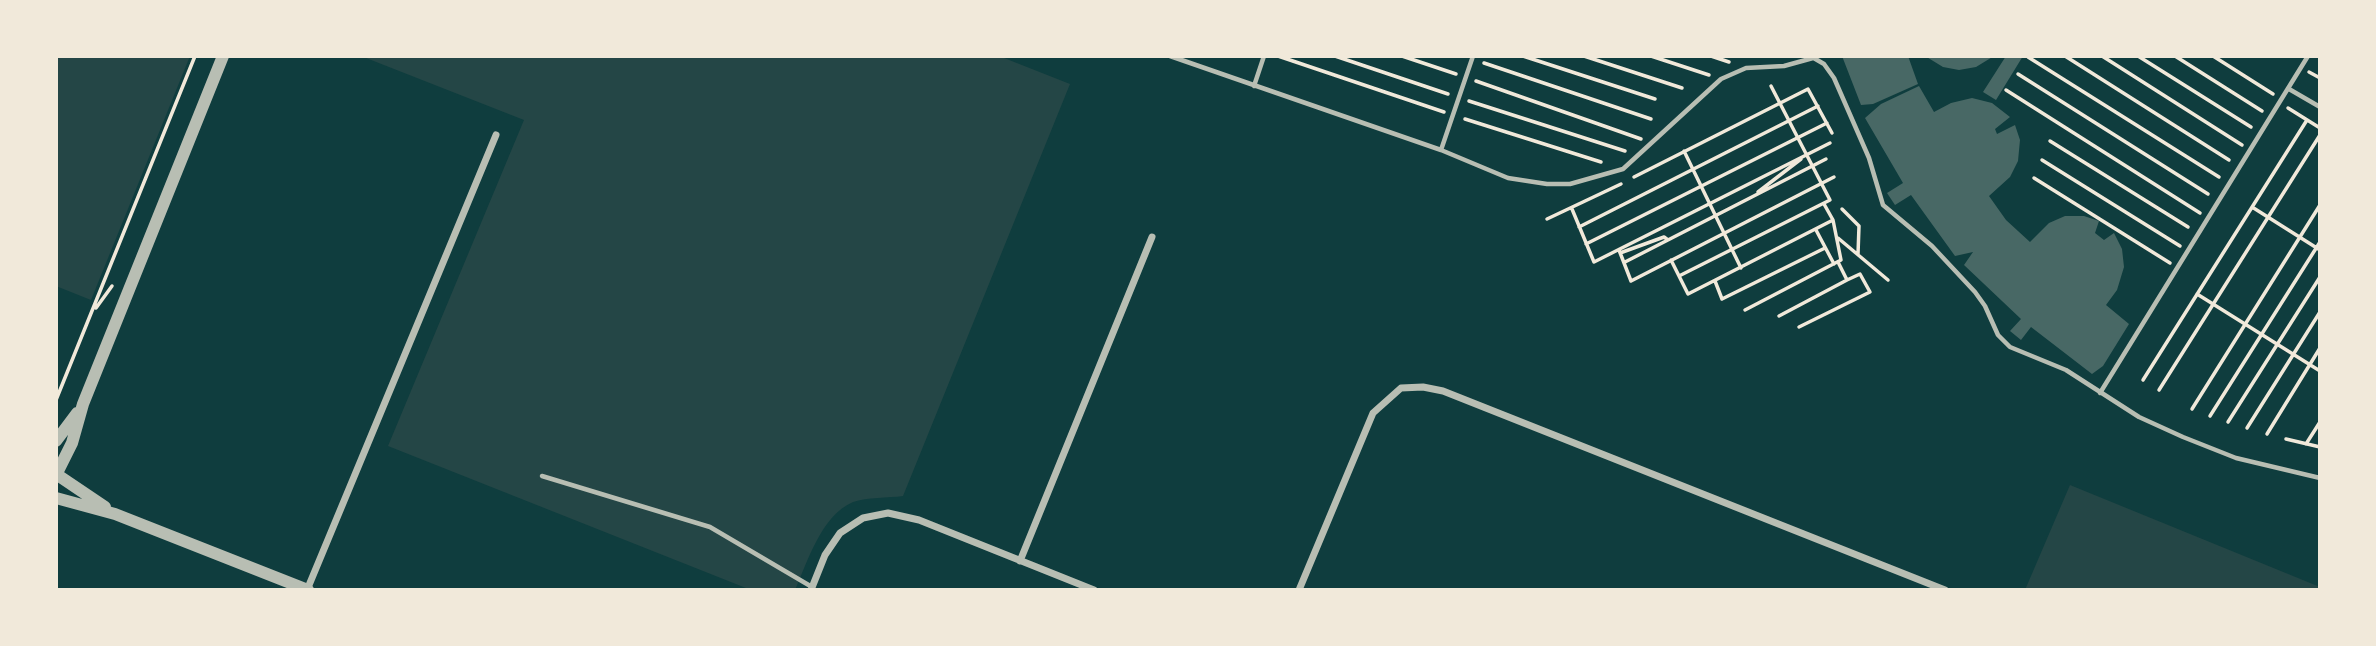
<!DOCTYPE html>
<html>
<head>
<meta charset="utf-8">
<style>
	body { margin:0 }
	#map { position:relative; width:2376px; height:646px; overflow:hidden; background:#0f3d3e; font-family:"Exo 2",sans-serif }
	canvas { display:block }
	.frame { position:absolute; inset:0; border:58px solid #f1e9da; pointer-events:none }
</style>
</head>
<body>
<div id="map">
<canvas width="2376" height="646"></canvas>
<div class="frame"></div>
</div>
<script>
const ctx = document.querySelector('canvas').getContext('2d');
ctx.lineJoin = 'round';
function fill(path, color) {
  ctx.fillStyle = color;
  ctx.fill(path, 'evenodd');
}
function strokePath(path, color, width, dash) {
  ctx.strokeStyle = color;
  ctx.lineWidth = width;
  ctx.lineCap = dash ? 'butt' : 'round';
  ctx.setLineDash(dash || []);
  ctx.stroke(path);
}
fill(new Path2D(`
	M 56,56 L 190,56 L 91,300 L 56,286 Z
	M 361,56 L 999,56 L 1070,84 L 903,496 C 888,498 867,497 853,502 C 821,516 808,561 795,590 L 751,590 L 388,446 L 524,120 Z
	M 2070,485 L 2320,587 L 2320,590 L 2025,590 Z`), '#244646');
fill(new Path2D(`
	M 1842,56 L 1908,56 L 1918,84 L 1873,104 L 1861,105 Z
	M 1925,56 L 1994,56 L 1976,67 L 1959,70 L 1943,67 Z
	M 2006,56 L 2023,56 L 1996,100 L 1983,92 Z
	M 1919,86 L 1934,112 L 1951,103 L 1972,98 L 1992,103 L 2010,117 L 1995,129 L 1997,134 L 2015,125 L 2020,140 L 2018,161 L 2010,177 L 1989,196 L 2006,220 L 2030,242 L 2049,223 L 2065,216 L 2084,216 L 2099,221 L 2095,233 L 2104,240 L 2114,233 L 2122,249 L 2124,267 L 2117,290 L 2106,305 L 2129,324 L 2103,366 L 2092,374 L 2031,327 L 2021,340 L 2010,331 L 2021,319 L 1964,265 L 1973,252 L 1955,256 L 1911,195 L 1895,205 L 1887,193 L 1903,183 L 1865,118 L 1881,104 Z`), '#486865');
strokePath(new Path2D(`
	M 1278,56 L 1444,112
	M 1335,56 L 1448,94
	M 1402,56 L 1456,74
	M 1523,56 L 1655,99
	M 1584,56 L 1682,88
	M 1651,56 L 1709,75
	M 1711,56 L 1729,62
	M 2065,56 L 2229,160
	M 2102,56 L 2242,145
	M 2138,56 L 2251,127
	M 2175,56 L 2262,111
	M 2213,56 L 2273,94
	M 2028,57 L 2219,177
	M 1484,63 L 1651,119
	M 2309,72 L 2320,78
	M 2018,74 L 2208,194
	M 1476,81 L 1641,139
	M 2006,90 L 2200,213
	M 1469,101 L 1625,151
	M 2288,108 L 2320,128
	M 1465,119 L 1601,162
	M 2050,141 L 2188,227
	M 1684,151 L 1741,268
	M 2042,160 L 2180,246
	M 1634,177 L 1808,89 L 1832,133
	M 2034,178 L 2170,263
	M 1758,192 L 1801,159
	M 2252,207 L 2320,250
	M 1572,209 L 1594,262 L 1830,143
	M 1842,209 L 1859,226 L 1858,254
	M 1547,219 L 1621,184
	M 1579,227 L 1818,106
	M 1816,230 L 1834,264
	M 1838,238 L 1888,280
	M 1586,244 L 1827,123
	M 1619,250 L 1631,281 L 1834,177
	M 1620,253 L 1664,237 L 1668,240
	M 1671,260 L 1688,294 L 1833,220
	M 1625,262 L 1826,159
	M 1679,276 L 1830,200 L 1771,86
	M 1715,281 L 1722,299 L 1825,248
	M 2197,294 L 2320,371
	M 96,308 L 112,286
	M 1745,310 L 1841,260 L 1833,220 L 1824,204
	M 1779,316 L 1847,280
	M 1799,327 L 1870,292 L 1860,274 L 1847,280 L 1838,262
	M 2143,380 L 2307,120
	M 2159,390 L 2320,135
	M 56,400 L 195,56
	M 2192,409 L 2320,205
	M 2210,416 L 2320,242
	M 2228,422 L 2320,277
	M 2247,428 L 2320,312
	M 2267,434 L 2320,348
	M 2286,439 L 2320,447
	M 2306,444 L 2320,422`), '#f1e9da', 3.5);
strokePath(new Path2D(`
	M 1170,56 L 1441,150 L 1508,178 L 1547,184 L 1570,184 L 1623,169 L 1721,79 L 1746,68 L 1784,66 L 1813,58
	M 1812,57 L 1824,64 L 1834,78 L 1869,158 L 1883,205 L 1932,246 L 1975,292 L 1985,306 L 1998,335 L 2010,347 L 2066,370 L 2139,417 L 2183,437 L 2236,458 L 2320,478
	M 1254,86 L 1264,56
	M 2289,89 L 2320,107
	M 1441,150 L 1473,56
	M 2100,393 L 2308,56
	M 542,476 L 710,527 L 812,587`), '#b8beb3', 4.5);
strokePath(new Path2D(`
	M 1020,561 L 1152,237
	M 307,590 L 496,135
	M 811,590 L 825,555 L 840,533 L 863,518 L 888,513 L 919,520 L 1094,590
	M 1299,590 L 1373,413 L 1401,388 L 1423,387 L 1443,391 L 1945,590`), '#b8beb3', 7);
strokePath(new Path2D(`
	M 56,441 L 77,413
	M 58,471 L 72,443 L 83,404 L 223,56
	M 59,476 L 105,507
	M 56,498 L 115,514 L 308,590`), '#b8beb3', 12);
</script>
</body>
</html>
